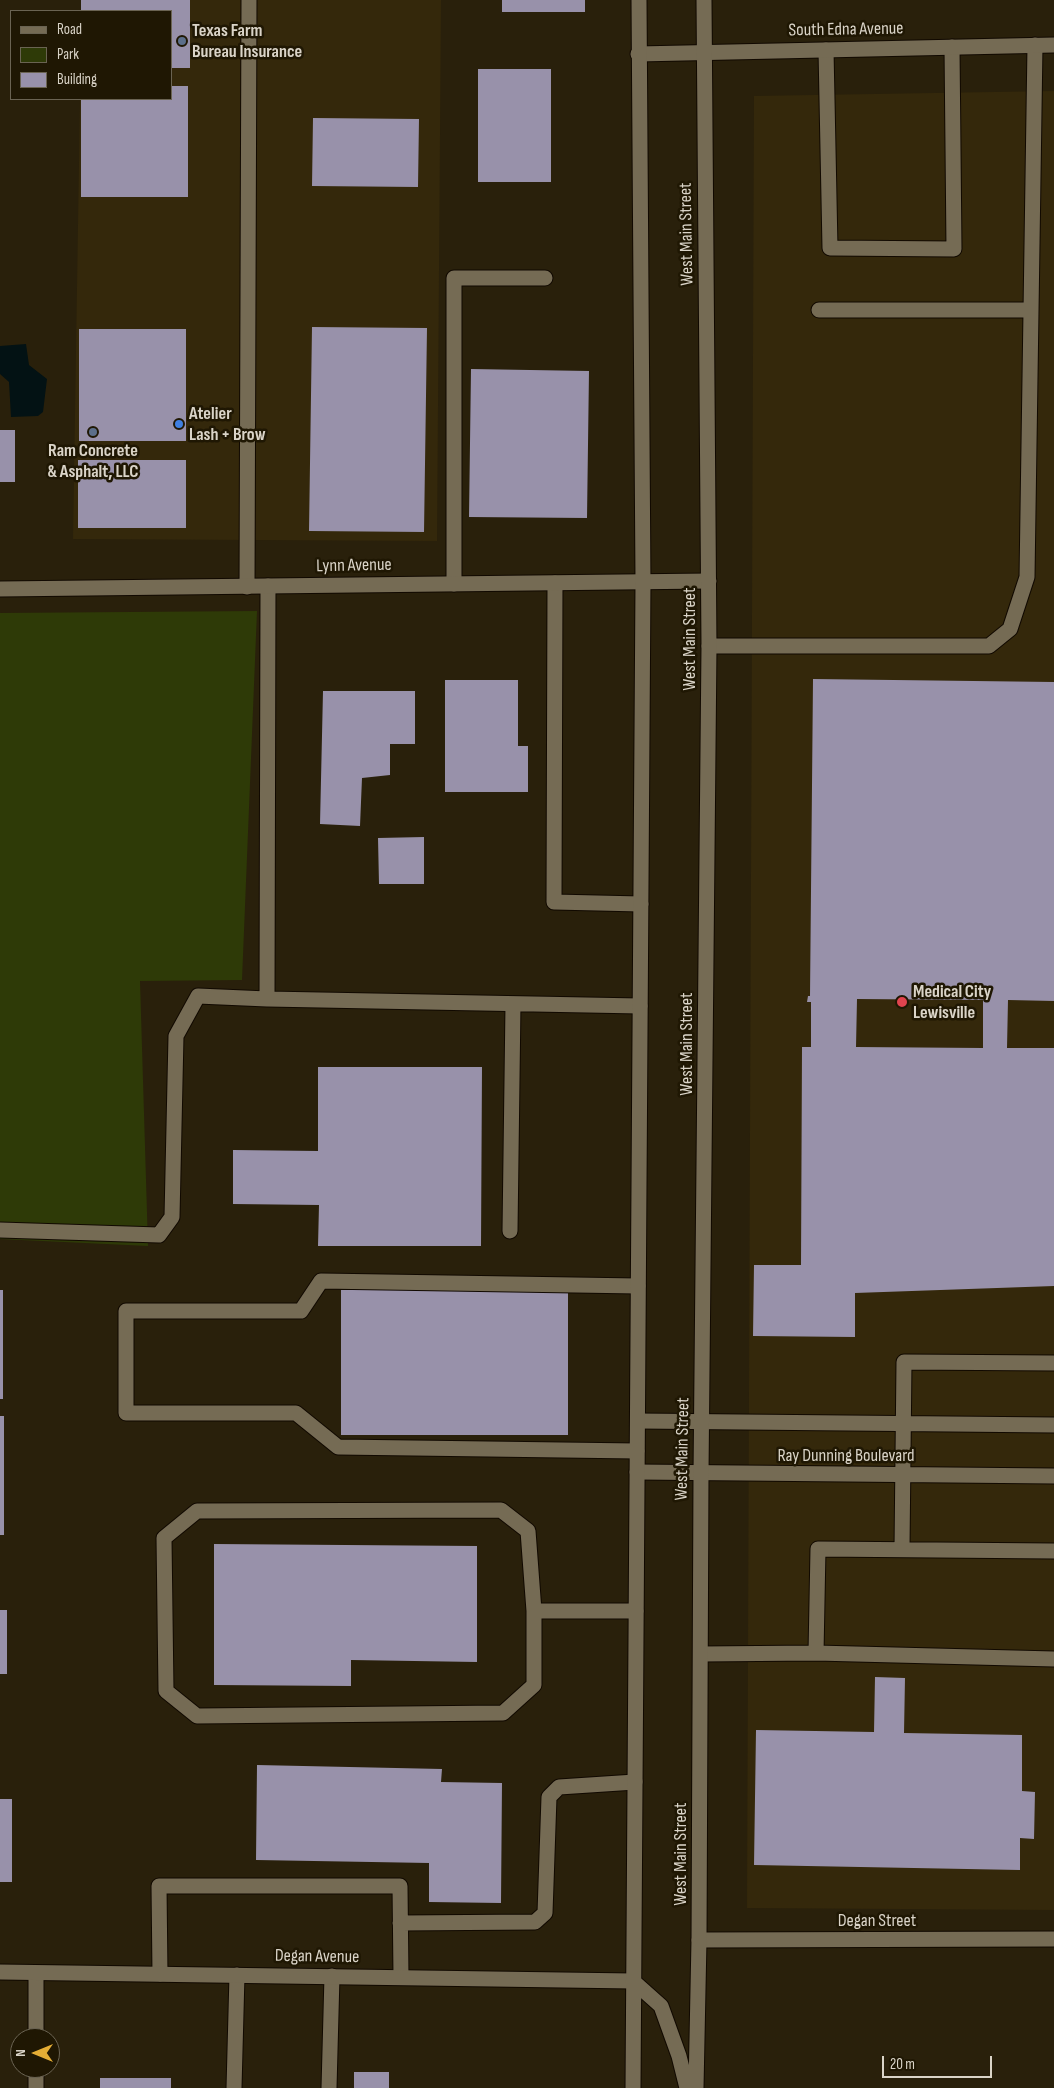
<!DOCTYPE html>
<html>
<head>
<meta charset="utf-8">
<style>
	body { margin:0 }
	#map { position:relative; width:1054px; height:2088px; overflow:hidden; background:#29200b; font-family:"Sofia Sans Condensed",sans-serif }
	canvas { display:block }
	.legend { position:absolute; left:10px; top:10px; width:162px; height:90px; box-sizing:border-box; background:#1f1703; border:1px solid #6a6352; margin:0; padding:6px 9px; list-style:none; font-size:15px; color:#dad4c8 }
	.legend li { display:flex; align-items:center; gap:10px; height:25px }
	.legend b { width:25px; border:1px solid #6a6352 }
	.north { position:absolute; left:10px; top:2028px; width:50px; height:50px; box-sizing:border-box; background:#1f1703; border:1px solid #6a6352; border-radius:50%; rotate:270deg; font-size:14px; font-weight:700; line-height:20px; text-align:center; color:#dad4c8 }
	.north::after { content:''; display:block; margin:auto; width:18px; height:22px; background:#e4ad35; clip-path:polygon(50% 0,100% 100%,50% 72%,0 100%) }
	.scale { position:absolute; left:882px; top:2056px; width:110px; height:22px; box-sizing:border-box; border:2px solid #dad4c8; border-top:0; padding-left:6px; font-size:15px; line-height:18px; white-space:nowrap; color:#dad4c8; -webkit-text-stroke:4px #1f1703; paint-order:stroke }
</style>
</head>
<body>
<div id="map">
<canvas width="1054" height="2088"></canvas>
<ul class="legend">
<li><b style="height:6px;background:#756b54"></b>Road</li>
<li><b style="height:14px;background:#2e3a07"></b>Park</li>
<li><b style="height:14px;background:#9891aa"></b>Building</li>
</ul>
<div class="north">N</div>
<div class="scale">20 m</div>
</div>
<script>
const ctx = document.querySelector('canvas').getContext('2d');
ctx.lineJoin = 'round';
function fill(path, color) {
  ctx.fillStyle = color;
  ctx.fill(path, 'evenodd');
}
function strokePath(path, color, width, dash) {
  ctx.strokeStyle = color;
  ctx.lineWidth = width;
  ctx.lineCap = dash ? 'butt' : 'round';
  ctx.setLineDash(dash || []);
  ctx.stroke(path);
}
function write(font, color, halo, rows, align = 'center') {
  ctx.font = font + ' "Sofia Sans Condensed",sans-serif';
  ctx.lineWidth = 5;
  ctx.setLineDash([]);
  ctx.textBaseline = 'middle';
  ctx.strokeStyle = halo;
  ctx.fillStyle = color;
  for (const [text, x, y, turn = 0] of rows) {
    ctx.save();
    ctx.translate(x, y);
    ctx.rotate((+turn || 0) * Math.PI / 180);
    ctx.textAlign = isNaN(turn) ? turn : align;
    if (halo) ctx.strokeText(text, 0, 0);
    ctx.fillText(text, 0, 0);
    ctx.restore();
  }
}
fill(new Path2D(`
	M 81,0 L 441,0 L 437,541 L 73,539 L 80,99 L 171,99 L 171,11 L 81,11 Z
	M 1054,91 L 1054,1910 L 747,1908 L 754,96 Z`), '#34280b');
fill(new Path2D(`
	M 257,611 L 242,980 L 140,981 L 148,1246 L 0,1239 L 0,613 Z`), '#2e3a07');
fill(new Path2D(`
	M 26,344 L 29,365 L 47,379 L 43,412 L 38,416 L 11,417 L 9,382 L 0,374 L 0,346 Z`), '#031214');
fill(new Path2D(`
	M 81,0 L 190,0 L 190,68 L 171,68 L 171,11 L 81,11 Z
	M 502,0 L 585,0 L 585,12 L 502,12 Z
	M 478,69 L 551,69 L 551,182 L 478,182 Z
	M 171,86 L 188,86 L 188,197 L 81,197 L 81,99 L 171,99 Z
	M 313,118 L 419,119 L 418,187 L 312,186 Z
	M 312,327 L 427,328 L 424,532 L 309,531 Z
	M 79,329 L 186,329 L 186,441 L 79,441 Z
	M 471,369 L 589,371 L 587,518 L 469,517 Z
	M 0,430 L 15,430 L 15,482 L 0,482 Z
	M 78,460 L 186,460 L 186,528 L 78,528 Z
	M 813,679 L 1054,682 L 1054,1001 L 1008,1000 L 1007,1048 L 1054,1048 L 1054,1286 L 855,1293 L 855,1337 L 753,1336 L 754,1265 L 801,1265 L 802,1047 L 811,1047 L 811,1002 L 807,1002 L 808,996 L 810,996 ZM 857,999 L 983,1000 L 983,1048 L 856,1047 Z
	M 445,680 L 518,680 L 518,746 L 528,746 L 528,792 L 445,792 Z
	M 323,691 L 415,691 L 415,744 L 390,744 L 390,775 L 362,778 L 360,826 L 320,824 Z
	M 424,837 L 424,884 L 379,884 L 378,838 Z
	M 318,1067 L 482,1067 L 481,1246 L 318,1246 L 319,1205 L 233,1204 L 233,1150 L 318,1151 Z
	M 0,1290 L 3,1290 L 3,1399 L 0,1399 Z
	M 341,1290 L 568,1290 L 568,1435 L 341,1435 Z
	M 0,1416 L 4,1416 L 4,1535 L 0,1535 Z
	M 214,1544 L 477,1546 L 477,1662 L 351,1660 L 351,1686 L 214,1685 Z
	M 0,1610 L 7,1610 L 7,1674 L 0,1674 Z
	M 875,1677 L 905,1678 L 904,1733 L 1022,1735 L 1022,1791 L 1035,1792 L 1034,1839 L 1020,1838 L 1020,1870 L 754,1865 L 756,1730 L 874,1732 Z
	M 257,1765 L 442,1769 L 441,1782 L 502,1783 L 501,1903 L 429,1902 L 429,1863 L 256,1860 Z
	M 0,1799 L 12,1799 L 12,1882 L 0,1882 Z
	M 354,2072 L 389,2072 L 389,2088 L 354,2088 Z
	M 100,2078 L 171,2078 L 171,2088 L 100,2088 Z`), '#9891aa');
const service = new Path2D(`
	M 826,50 L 830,248 L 954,249 L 952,47
	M 819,310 L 1031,310
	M 555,583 L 554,902 L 641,904
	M 454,584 L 454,278 L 545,278
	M 247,587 L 249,0
	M 709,646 L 989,646 L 1010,629 L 1027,577 L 1035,45
	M 267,999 L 640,1006
	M 0,1230 L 159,1235 L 172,1217 L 176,1036 L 198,996 L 267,999 L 268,586
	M 510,1231 L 513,1004
	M 638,1421 L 1054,1425
	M 637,1451 L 338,1447 L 296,1413 L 126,1413 L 126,1311 L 301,1311 L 321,1281 L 638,1286
	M 637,1472 L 1054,1476
	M 902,1548 L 904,1362 L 1054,1363
	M 534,1611 L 534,1685 L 503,1713 L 197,1716 L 166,1691 L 164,1538 L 197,1511 L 501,1510 L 528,1531 L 534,1611 L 636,1611
	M 816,1653 L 1054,1659
	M 701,1654 L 816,1653 L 818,1549 L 1054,1551
	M 400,1923 L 535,1922 L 545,1913 L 549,1797 L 559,1787 L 635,1782
	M 36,1973 L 36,2038
	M 160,1974 L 159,1886 L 400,1886 L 401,1977
	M 36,2068 L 36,2088
	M 234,2088 L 237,1975
	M 329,2088 L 332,1976`);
const minor = new Path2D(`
	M 638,54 L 1054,45
	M 0,589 L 709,581
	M 699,1940 L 1054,1939
	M 0,1972 L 633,1981`);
const secondary = new Path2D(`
	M 633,1981 L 661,2006 L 679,2056 L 687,2088
	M 633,2088 L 643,582 L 639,0
	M 696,2088 L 699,1940 L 701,1474 L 709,646 L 704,0`);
strokePath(service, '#110900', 17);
strokePath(minor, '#110900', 17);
strokePath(secondary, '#110900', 17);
strokePath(service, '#756b54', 15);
strokePath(minor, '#756b54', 15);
strokePath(secondary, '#756b54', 15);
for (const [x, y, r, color] of [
	[182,41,5,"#5c6f8a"],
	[179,424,5,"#3f7fe0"],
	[93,432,5,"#5c6f8a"],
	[902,1002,6,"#e0444e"]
]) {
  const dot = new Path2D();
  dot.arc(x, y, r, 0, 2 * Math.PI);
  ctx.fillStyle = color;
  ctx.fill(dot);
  strokePath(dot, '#1f1703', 2);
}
write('18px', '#dad4c8', '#1f1703', [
	["South Edna Avenue",846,30,-1],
	["West Main Street",687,234,-91],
	["Lynn Avenue",354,566,-1],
	["West Main Street",690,639,-90],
	["West Main Street",687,1044,-90],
	["West Main Street",683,1449,-89],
	["Ray Dunning Boulevard",846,1456],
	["West Main Street",681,1854,-90],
	["Degan Street",877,1921],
	["Degan Avenue",317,1957,1]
]);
write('bold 18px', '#dad4c8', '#1f1703', [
	["Texas Farm",192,31],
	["Bureau Insurance",192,52],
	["Atelier",189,414],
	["Lash + Brow",189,435],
	["Ram Concrete",93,451,"center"],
	["& Asphalt, LLC",93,472,"center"],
	["Medical City",913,992],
	["Lewisville",913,1013]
], 'left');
</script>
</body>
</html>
